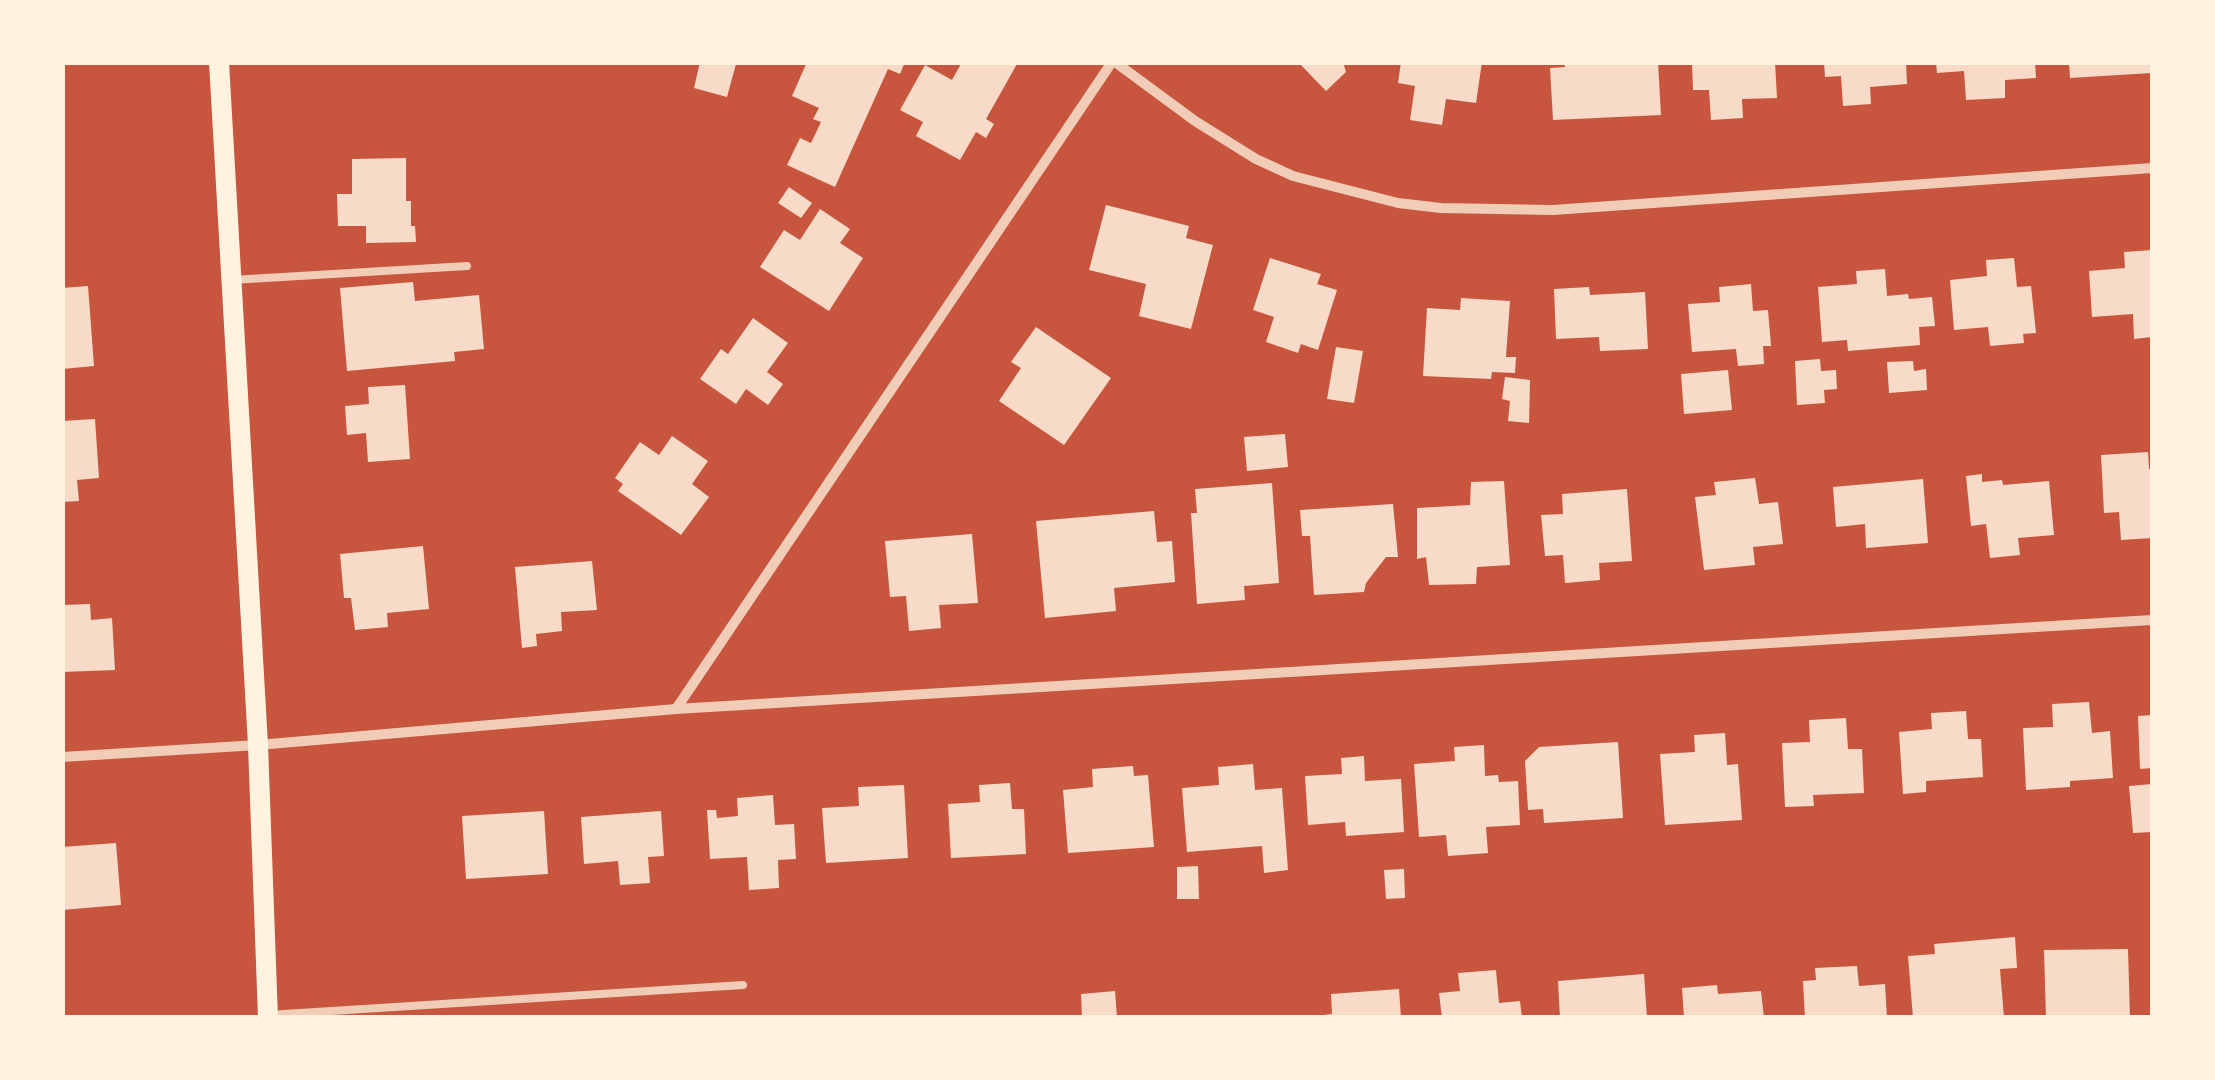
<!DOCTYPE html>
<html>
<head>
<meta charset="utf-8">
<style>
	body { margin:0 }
	#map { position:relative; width:2215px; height:1080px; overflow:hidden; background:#c8553d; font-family:"PT Serif",serif }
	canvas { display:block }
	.frame { position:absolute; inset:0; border:65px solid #fff3e0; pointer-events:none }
</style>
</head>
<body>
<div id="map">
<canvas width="2215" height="1080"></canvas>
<div class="frame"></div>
</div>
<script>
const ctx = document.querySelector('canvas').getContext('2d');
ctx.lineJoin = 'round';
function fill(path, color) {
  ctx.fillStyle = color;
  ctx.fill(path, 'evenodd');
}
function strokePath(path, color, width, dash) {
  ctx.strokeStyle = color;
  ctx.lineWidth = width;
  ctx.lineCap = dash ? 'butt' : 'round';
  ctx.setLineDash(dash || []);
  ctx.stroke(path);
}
fill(new Path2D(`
	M 700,62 L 736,64 L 727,97 L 694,88 Z
	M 807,62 L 905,62 L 900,74 L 888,69 L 835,187 L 787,165 L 800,138 L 811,143 L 821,122 L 813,119 L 819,108 L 792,96 Z
	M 962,62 L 1017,64 L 986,119 L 994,124 L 986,138 L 976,132 L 960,160 L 916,136 L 923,122 L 900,110 L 925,65 L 952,80 Z
	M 1298,62 L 1343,62 L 1346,72 L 1326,91 Z
	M 1401,62 L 1482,62 L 1476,103 L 1446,99 L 1442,125 L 1410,120 L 1415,86 L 1398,83 Z
	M 1564,62 L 1658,62 L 1661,115 L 1553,120 L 1550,68 L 1565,67 Z
	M 1692,62 L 1775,62 L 1777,98 L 1742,99 L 1743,118 L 1711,120 L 1709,90 L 1693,90 Z
	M 1824,62 L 1906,62 L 1907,84 L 1870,87 L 1871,104 L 1843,106 L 1841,76 L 1825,77 Z
	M 1936,62 L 2035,62 L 2036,78 L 2005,80 L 2005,98 L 1966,100 L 1964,71 L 1937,73 Z
	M 2069,62 L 2152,62 L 2152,73 L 2070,78 Z
	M 406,158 L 406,201 L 411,201 L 411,226 L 415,226 L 416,242 L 366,243 L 366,226 L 338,226 L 337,194 L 352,194 L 352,159 Z
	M 789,187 L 812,203 L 801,218 L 778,203 Z
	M 1106,205 L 1189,226 L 1186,238 L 1213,245 L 1191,329 L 1139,316 L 1146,284 L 1089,270 Z
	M 820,209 L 850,229 L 840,243 L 863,258 L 829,311 L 760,267 L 784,230 L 800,240 Z
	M 2152,250 L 2152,337 L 2134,339 L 2133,314 L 2092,317 L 2089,271 L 2125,268 L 2124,252 Z
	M 1270,258 L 1321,274 L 1317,284 L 1337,290 L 1318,350 L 1301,344 L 1298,353 L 1266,342 L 1274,317 L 1253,310 Z
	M 2014,258 L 2017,287 L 2031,286 L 2036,333 L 2023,334 L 2024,343 L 1990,346 L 1988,327 L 1954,330 L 1950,280 L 1987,276 L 1986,260 Z
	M 1885,269 L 1887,296 L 1908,294 L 1909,299 L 1932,297 L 1935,326 L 1919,327 L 1920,345 L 1848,351 L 1847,340 L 1822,342 L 1818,287 L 1857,284 L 1856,271 Z
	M 413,282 L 415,301 L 479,295 L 484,349 L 454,352 L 455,361 L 347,371 L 340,288 Z
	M 1751,284 L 1753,311 L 1768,310 L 1771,346 L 1763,346 L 1764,364 L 1738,366 L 1736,349 L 1692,352 L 1688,304 L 1720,302 L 1719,287 Z
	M 88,286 L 94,366 L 62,369 L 62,288 Z
	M 1589,287 L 1590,295 L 1645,292 L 1648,349 L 1600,351 L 1599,337 L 1556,339 L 1554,289 Z
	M 1461,298 L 1510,301 L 1506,357 L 1516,357 L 1515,373 L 1492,372 L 1491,379 L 1423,376 L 1427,308 L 1460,310 Z
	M 753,318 L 788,343 L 767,372 L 783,384 L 768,405 L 746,389 L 736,404 L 700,379 L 721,349 L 728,354 Z
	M 1036,327 L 1111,378 L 1064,445 L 999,401 L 1021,368 L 1011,362 Z
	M 1336,347 L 1363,351 L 1354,403 L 1327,399 Z
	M 1820,359 L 1821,371 L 1836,370 L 1837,389 L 1824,390 L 1825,403 L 1797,405 L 1795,361 Z
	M 1913,361 L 1914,371 L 1926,369 L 1927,390 L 1889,393 L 1887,362 Z
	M 1728,370 L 1732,410 L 1684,414 L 1681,374 Z
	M 1505,377 L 1530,380 L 1529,423 L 1508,421 L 1510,401 L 1502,399 Z
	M 405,385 L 410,459 L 368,462 L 366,433 L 347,435 L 345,406 L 369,404 L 368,387 Z
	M 95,419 L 99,478 L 77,480 L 79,501 L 62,502 L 62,421 Z
	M 1285,434 L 1288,467 L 1247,471 L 1244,437 Z
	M 672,436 L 708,461 L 692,484 L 709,497 L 681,535 L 618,491 L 623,484 L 615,478 L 640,442 L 659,455 Z
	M 2148,452 L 2149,469 L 2152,469 L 2152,538 L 2121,540 L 2119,512 L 2104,513 L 2101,455 Z
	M 1982,474 L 1982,482 L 2002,480 L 2003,485 L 2049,481 L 2054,535 L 2018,538 L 2020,555 L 1990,558 L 1986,524 L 1971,526 L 1966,476 Z
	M 1755,478 L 1759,504 L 1778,502 L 1783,544 L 1753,547 L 1755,565 L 1704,570 L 1695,497 L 1716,495 L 1714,482 Z
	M 1923,479 L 1928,543 L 1866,548 L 1865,524 L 1836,527 L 1833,487 Z
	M 1504,481 L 1510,565 L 1477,567 L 1476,584 L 1429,585 L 1426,557 L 1417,559 L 1417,508 L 1470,505 L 1471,482 Z
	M 1272,483 L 1279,583 L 1244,586 L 1245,600 L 1197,604 L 1191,513 L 1197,513 L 1195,489 Z
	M 1627,489 L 1632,561 L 1599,563 L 1600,580 L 1565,583 L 1563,555 L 1545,556 L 1541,515 L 1563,514 L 1562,494 Z
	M 1393,504 L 1398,557 L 1386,557 L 1366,583 L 1364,592 L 1314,595 L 1310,536 L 1302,536 L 1300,510 Z
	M 1154,511 L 1157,542 L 1172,541 L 1175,582 L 1114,588 L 1116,611 L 1045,618 L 1036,521 Z
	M 972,534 L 978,603 L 939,605 L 941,628 L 909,631 L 906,596 L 890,597 L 885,541 Z
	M 423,546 L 429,609 L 387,613 L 388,627 L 355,630 L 351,598 L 344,598 L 340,554 Z
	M 592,561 L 597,610 L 561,612 L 562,631 L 536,634 L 537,646 L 522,648 L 515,567 Z
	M 90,604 L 91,620 L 112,618 L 115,670 L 62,672 L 62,605 Z
	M 2089,702 L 2092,733 L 2110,731 L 2113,778 L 2070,781 L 2070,787 L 2026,790 L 2023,728 L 2053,727 L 2052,704 Z
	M 1966,711 L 1968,739 L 1981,739 L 1983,777 L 1926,781 L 1926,792 L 1903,794 L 1899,732 L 1932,729 L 1931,713 Z
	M 2152,715 L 2152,768 L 2140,769 L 2138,716 Z
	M 1846,718 L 1848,749 L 1862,749 L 1864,793 L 1813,795 L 1814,806 L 1785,807 L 1782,743 L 1810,742 L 1809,720 Z
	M 1725,733 L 1727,765 L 1738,764 L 1742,820 L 1665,825 L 1660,754 L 1695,752 L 1694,735 Z
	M 1618,742 L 1623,818 L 1544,823 L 1543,809 L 1528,810 L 1525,761 L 1539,747 Z
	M 1484,745 L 1485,776 L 1498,775 L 1499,782 L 1518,781 L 1520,825 L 1486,827 L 1488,853 L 1448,856 L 1446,835 L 1419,837 L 1414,764 L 1455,761 L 1454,747 Z
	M 1364,756 L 1365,781 L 1401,779 L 1404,832 L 1346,836 L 1345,822 L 1308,825 L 1305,776 L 1342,774 L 1341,758 Z
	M 1253,764 L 1255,790 L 1282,788 L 1288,870 L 1264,873 L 1262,846 L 1187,852 L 1182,788 L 1219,785 L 1218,767 Z
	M 1133,766 L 1134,776 L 1148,775 L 1154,847 L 1068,853 L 1063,790 L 1093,787 L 1092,769 Z
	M 1010,783 L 1012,809 L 1024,809 L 1026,854 L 951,858 L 948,804 L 980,802 L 979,785 Z
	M 2152,784 L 2152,832 L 2133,833 L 2129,786 Z
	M 904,785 L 908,858 L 826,863 L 822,808 L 859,806 L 858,787 Z
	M 773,795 L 775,825 L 794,824 L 796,859 L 778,860 L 779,888 L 749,890 L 747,857 L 710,859 L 707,810 L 716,810 L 717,818 L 738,816 L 737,798 Z
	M 544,811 L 548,874 L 466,879 L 462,816 Z
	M 661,811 L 664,856 L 648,857 L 650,883 L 620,885 L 618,861 L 584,864 L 581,817 Z
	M 116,843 L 121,905 L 62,910 L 62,847 Z
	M 1198,866 L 1199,899 L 1177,899 L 1177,867 Z
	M 1404,869 L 1405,898 L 1386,899 L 1384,870 Z
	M 2015,937 L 2017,968 L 2000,969 L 2004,1018 L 1913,1018 L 1908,956 L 1935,954 L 1934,944 Z
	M 2128,949 L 2130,1018 L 2046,1018 L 2044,950 Z
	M 1857,966 L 1859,986 L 1885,984 L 1887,1018 L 1805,1018 L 1803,981 L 1816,980 L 1815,968 Z
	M 1496,970 L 1499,1003 L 1520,1001 L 1522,1018 L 1442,1018 L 1439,993 L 1460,991 L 1458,973 Z
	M 1644,974 L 1647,1018 L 1560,1018 L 1558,981 Z
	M 1717,985 L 1718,994 L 1761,991 L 1764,1018 L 1684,1018 L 1682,988 Z
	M 1399,989 L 1401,1018 L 1323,1018 L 1323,1015 L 1332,1014 L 1331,994 Z
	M 1115,991 L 1117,1018 L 1082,1018 L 1081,994 Z`), '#f7dbc8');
strokePath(new Path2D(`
	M 232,280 L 467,266
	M 268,1015 L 743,985`), '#f1ccb7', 8);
strokePath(new Path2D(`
	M 1115,62 L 1195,121 L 1256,159 L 1293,176 L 1398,203 L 1441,208 L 1553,210 L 2152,168
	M 676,709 L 1112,62
	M 62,757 L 258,745 L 676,709 L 2152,620`), '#f1ccb7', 10);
strokePath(new Path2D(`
	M 219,62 L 258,745 L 268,1018`), '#fff3e0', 20);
</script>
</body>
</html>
